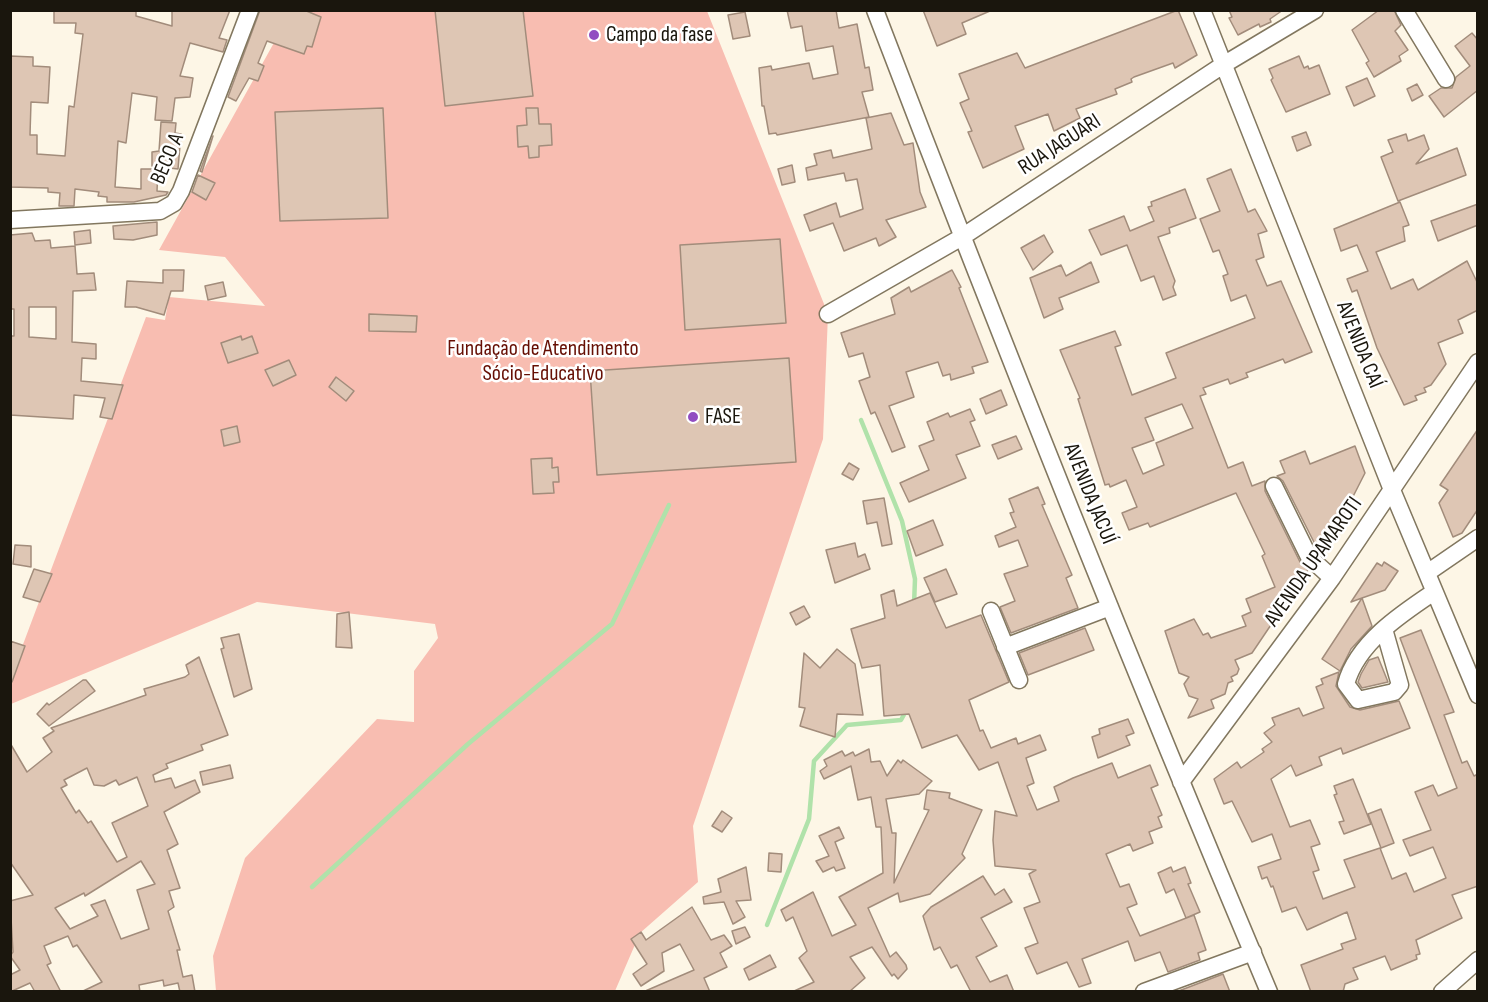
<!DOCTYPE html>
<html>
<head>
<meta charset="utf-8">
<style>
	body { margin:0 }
	#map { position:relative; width:1488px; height:1002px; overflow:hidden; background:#fdf6e6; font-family:"Sofia Sans Condensed",sans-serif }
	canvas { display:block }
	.frame { position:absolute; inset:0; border:12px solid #1a160d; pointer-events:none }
</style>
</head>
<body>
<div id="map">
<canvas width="1488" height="1002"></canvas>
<div class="frame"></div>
</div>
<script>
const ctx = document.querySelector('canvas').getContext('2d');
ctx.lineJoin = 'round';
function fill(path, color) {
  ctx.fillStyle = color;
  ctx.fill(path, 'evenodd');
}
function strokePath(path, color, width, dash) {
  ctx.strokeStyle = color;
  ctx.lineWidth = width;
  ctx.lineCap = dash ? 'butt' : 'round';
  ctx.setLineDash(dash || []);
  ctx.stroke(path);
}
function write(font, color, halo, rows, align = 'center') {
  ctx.font = font + ' "Sofia Sans Condensed",sans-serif';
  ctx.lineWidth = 5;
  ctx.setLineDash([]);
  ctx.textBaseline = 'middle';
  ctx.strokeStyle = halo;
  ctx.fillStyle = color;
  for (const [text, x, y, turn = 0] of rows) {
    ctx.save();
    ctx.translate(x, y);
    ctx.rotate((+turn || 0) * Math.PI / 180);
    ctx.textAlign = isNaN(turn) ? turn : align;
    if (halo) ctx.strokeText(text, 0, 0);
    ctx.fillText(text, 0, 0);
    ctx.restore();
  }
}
fill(new Path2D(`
	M 364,10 L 707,11 L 828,314 L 823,439 L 693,826 L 698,882 L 640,933 L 615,991 L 216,991 L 213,956 L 245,858 L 377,719 L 414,722 L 414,671 L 438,638 L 435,624 L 257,602 L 11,704 L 10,679 L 146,317 L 165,320 L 169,297 L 265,306 L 225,257 L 159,250 L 291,12 Z`), '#f8bdb1');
strokePath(new Path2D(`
	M 861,420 L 902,521 L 915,579 L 914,605
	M 312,887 L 468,744 L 612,624 L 669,505
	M 767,925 L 809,819 L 814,761 L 847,725 L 901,720 L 906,711`), '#b0e2aa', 4.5);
const building = new Path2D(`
	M 54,10 L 136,10 L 136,16 L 172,26 L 172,10 L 230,10 L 219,38 L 227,40 L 223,52 L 190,43 L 180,76 L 193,78 L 190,97 L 175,98 L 172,121 L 155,120 L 157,97 L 132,93 L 126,143 L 118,141 L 115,187 L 141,189 L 141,169 L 158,169 L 157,191 L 168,192 L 166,195 L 134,202 L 107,202 L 107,197 L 98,196 L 99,192 L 75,189 L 74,206 L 59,206 L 60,193 L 48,192 L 48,188 L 10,187 L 10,56 L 33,57 L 33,66 L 50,67 L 48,103 L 31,102 L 30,135 L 37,135 L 37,154 L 65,156 L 69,106 L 74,107 L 83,34 L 75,33 L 76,23 L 54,23 Z
	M 260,10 L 304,10 L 321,17 L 312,47 L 307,46 L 304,54 L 267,41 L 258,63 L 264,66 L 258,81 L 249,78 L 236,101 L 228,97 Z
	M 435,10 L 523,10 L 533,96 L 445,106 Z
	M 787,10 L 836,10 L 839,28 L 857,24 L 865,68 L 869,67 L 873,90 L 862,92 L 869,117 L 777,135 L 776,133 L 769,134 L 764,106 L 762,106 L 759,68 L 771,66 L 772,70 L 809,63 L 813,79 L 838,74 L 833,46 L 806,51 L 802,26 L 791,28 Z
	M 923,10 L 990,10 L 990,11 L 962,23 L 966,34 L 937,46 Z
	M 1178,10 L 1197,55 L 1175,68 L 1173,63 L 1134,77 L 1131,79 L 1132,82 L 1115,89 L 1117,94 L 1076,109 L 1080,118 L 1054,131 L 1048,114 L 1015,126 L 1024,149 L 983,168 L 968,132 L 972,131 L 960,103 L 969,99 L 959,74 L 1017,53 L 1025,68 Z
	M 1229,10 L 1283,10 L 1270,19 L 1271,22 L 1260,27 L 1259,24 L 1238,35 L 1229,18 L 1232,17 Z
	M 1379,10 L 1394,10 L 1401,25 L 1395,31 L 1408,50 L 1399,56 L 1401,61 L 1374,77 L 1366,63 L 1369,61 L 1352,30 Z
	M 745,12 L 750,36 L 733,39 L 728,15 Z
	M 1472,33 L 1478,40 L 1478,90 L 1444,117 L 1429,96 L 1441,88 L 1452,88 L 1456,77 L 1470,66 L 1455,46 Z
	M 1299,56 L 1304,68 L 1308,66 L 1309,69 L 1319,65 L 1330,94 L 1286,112 L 1271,80 L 1273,78 L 1269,69 Z
	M 1367,78 L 1375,96 L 1354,106 L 1346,87 Z
	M 1417,84 L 1423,95 L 1412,101 L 1407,89 Z
	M 383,108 L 388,218 L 280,221 L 275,112 Z
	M 526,108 L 538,108 L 539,124 L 551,124 L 552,145 L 539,146 L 539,157 L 529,158 L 528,146 L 518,147 L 517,126 L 527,125 Z
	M 891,113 L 904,145 L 913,143 L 920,192 L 926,207 L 886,220 L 896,237 L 879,246 L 876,238 L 844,251 L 833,223 L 810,231 L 804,215 L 836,203 L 840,217 L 863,209 L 857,179 L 846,181 L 844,173 L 808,180 L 806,168 L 817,165 L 814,154 L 831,150 L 833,158 L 872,149 L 866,118 Z
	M 161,122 L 176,123 L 175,133 L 181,134 L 178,169 L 152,166 L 152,152 L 159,151 Z
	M 1306,132 L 1311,145 L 1297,151 L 1292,137 Z
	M 1406,134 L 1408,141 L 1424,135 L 1429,149 L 1416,164 L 1457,148 L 1466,175 L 1398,201 L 1381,157 L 1393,152 L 1388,140 Z
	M 213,136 L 202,172 L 200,171 Z
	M 792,165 L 795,182 L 782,185 L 778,169 Z
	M 1231,169 L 1248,212 L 1255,209 L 1267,231 L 1258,234 L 1264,257 L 1256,260 L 1267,286 L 1281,281 L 1312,352 L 1285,363 L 1283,359 L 1246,373 L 1248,377 L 1230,384 L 1228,379 L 1203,388 L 1206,394 L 1200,396 L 1228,468 L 1243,462 L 1252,486 L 1265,481 L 1265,491 L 1300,562 L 1308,570 L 1252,653 L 1235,660 L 1239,669 L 1237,674 L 1231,677 L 1233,681 L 1228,683 L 1225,694 L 1211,700 L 1214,708 L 1188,718 L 1198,699 L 1189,696 L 1184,684 L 1189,677 L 1179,673 L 1165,631 L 1194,619 L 1203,635 L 1208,633 L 1211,638 L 1246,626 L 1242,616 L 1251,612 L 1246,599 L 1275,587 L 1262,556 L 1265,554 L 1236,493 L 1150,527 L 1148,523 L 1129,530 L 1122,513 L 1137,507 L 1126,480 L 1110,487 L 1109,484 L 1105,485 L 1078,399 L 1080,398 L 1060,350 L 1115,331 L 1121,345 L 1115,347 L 1132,395 L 1176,378 L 1166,353 L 1255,318 L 1246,295 L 1231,301 L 1223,276 L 1228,274 L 1219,250 L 1213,252 L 1200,219 L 1220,211 L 1207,179 ZM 1182,404 L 1193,428 L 1156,443 L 1164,465 L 1143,474 L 1132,448 L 1154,440 L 1145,418 Z
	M 198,175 L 215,183 L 206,200 L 192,192 Z
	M 1185,189 L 1196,218 L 1169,228 L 1170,233 L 1158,237 L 1175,281 L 1173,287 L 1176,295 L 1163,300 L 1154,276 L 1141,281 L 1127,245 L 1101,255 L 1089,230 L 1124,216 L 1130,231 L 1154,221 L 1148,207 L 1152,206 L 1151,202 Z
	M 1400,202 L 1409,225 L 1403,227 L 1405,241 L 1376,252 L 1391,289 L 1413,279 L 1418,290 L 1467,261 L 1478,284 L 1478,310 L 1458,320 L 1463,333 L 1438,343 L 1446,364 L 1431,385 L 1424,388 L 1426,392 L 1415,396 L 1417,400 L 1404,405 L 1377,348 L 1357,290 L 1352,292 L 1347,279 L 1368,271 L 1357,245 L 1341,251 L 1334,229 Z
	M 1478,204 L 1478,225 L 1438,241 L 1431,221 Z
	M 157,222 L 157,235 L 133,240 L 114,239 L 113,226 Z
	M 90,230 L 91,243 L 75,245 L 74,232 Z
	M 32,233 L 35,241 L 50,240 L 51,248 L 75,246 L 77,274 L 94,273 L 96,290 L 73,291 L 72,342 L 96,344 L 96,359 L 82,358 L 81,381 L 123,385 L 112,419 L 100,417 L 105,398 L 74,395 L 73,419 L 10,415 L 10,336 L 14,336 L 14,309 L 10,309 L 10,235 ZM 29,307 L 56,307 L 56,339 L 29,337 Z
	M 1044,235 L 1053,252 L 1033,270 L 1021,248 Z
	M 780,239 L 786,323 L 685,330 L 680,245 Z
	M 1091,262 L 1099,282 L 1059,298 L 1063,309 L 1044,318 L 1030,278 L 1061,265 L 1066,276 Z
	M 163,270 L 184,270 L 183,291 L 171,291 L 164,315 L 136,307 L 125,307 L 127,281 L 163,283 Z
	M 952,270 L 961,287 L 959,288 L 988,362 L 972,367 L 974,373 L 951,380 L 950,374 L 943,376 L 938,362 L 906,372 L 914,397 L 889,406 L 905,447 L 892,452 L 875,412 L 871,414 L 859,381 L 870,377 L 863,353 L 849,357 L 841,333 L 895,314 L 891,298 L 909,287 L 911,292 Z
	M 223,282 L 226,296 L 208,300 L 205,286 Z
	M 369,314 L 417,316 L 416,332 L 369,331 Z
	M 241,336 L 242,340 L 252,336 L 258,353 L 228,363 L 221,343 Z
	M 789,358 L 796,462 L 597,475 L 590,371 Z
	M 289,360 L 296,375 L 273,386 L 265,370 Z
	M 336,377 L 354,391 L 346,401 L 329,387 Z
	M 1001,390 L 1007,405 L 986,414 L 980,399 Z
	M 970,409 L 975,420 L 970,422 L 980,446 L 956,455 L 966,478 L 909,502 L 900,483 L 929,470 L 919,446 L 934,440 L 927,422 L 948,413 L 950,417 Z
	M 237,426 L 240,442 L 224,446 L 221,430 Z
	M 1478,429 L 1478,509 L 1462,533 L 1453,537 L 1439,503 L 1448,490 L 1440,485 Z
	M 1016,436 L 1022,449 L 998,459 L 992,445 Z
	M 1355,446 L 1365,473 L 1337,528 L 1319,552 L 1283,481 L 1277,476 L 1285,473 L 1280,461 L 1305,451 L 1310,464 Z
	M 552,458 L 552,468 L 558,467 L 559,482 L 553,482 L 554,493 L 533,494 L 531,459 Z
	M 849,463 L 859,469 L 853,480 L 842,474 Z
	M 1038,487 L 1045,504 L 1042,505 L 1072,575 L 1066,578 L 1078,608 L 1011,633 L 1000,607 L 1015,601 L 1004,574 L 1028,566 L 1018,540 L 999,547 L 995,536 L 1016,527 L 1010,513 L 1014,512 L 1009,499 Z
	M 884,498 L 892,544 L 882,546 L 877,522 L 867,524 L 863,501 Z
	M 933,520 L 943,545 L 916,556 L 907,531 Z
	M 855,543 L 858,557 L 865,554 L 870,569 L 835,583 L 826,550 Z
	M 15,545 L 31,546 L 31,567 L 13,564 Z
	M 1384,562 L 1398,571 L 1385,590 L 1362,598 L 1372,626 L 1351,649 L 1340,671 L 1322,659 L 1362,598 L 1351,602 L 1377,563 L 1382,566 Z
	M 34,569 L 52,574 L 40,602 L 23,597 Z
	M 946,569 L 957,594 L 935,602 L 924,578 Z
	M 894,590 L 897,606 L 930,593 L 946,628 L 981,615 L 1009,682 L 969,700 L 980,731 L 983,730 L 991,748 L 1016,738 L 1018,744 L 1040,735 L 1046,750 L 1026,758 L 1034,783 L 1027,786 L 1037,810 L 1059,801 L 1054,787 L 1073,778 L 1112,763 L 1118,778 L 1150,765 L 1158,785 L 1151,788 L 1162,815 L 1158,817 L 1162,827 L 1149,832 L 1153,843 L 1133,851 L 1130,844 L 1106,854 L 1120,887 L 1129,884 L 1137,904 L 1127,908 L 1140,936 L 1194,915 L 1206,950 L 1198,953 L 1200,960 L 1168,972 L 1160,952 L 1135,961 L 1128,941 L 1082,959 L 1091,983 L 1079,987 L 1067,962 L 1037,974 L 1025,948 L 1038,943 L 1024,908 L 1040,902 L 1029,874 L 1036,870 L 995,866 L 993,840 L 995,811 L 1017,816 L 998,762 L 979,770 L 957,735 L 922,748 L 909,714 L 884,716 L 880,665 L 862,668 L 851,629 L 885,618 L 881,595 Z
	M 804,606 L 810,617 L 796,625 L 790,613 Z
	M 349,612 L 352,648 L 336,647 L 337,614 Z
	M 1085,628 L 1094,650 L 1028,675 L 1019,653 Z
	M 1421,630 L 1454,712 L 1444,715 L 1462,763 L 1467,761 L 1474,776 L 1478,774 L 1478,886 L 1452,895 L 1462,918 L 1416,940 L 1420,954 L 1416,955 L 1417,959 L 1391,970 L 1385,956 L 1353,968 L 1358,979 L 1345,984 L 1343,992 L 1311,992 L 1301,965 L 1343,949 L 1341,944 L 1356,939 L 1347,912 L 1307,930 L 1296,907 L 1282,912 L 1273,886 L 1271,887 L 1267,877 L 1262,879 L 1258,867 L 1281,859 L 1272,834 L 1252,842 L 1232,801 L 1224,804 L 1214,779 L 1237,762 L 1241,768 L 1264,752 L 1262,749 L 1272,742 L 1264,733 L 1275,725 L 1272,718 L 1299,708 L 1303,716 L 1324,708 L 1316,687 L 1323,684 L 1321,679 L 1339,672 L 1336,686 L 1350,707 L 1360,710 L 1399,701 L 1410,728 L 1343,754 L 1341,748 L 1319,757 L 1322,765 L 1296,776 L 1291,765 L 1271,779 L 1290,827 L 1310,820 L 1320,844 L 1311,847 L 1319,870 L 1313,872 L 1323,899 L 1355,887 L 1344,860 L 1380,848 L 1392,879 L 1406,873 L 1414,892 L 1446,878 L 1433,847 L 1410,856 L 1403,840 L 1431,830 L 1415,792 L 1433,785 L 1438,796 L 1457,788 L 1400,638 Z
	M 239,634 L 252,689 L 234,697 L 221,649 L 224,648 L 221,638 Z
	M 10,641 L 25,646 L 12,682 L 10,682 Z
	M 837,649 L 855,664 L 863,715 L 837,714 L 835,737 L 800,726 L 805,708 L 799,707 L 804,653 L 820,668 Z
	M 199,657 L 228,735 L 201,745 L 203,750 L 166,764 L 168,768 L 153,775 L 155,782 L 171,778 L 175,788 L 195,780 L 200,792 L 164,812 L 178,844 L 167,850 L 180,888 L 169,891 L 174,907 L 168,911 L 180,950 L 177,950 L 183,977 L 192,975 L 195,992 L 180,992 L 178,983 L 164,986 L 163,980 L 139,985 L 140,992 L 81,992 L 102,982 L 77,945 L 73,947 L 68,936 L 44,946 L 51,963 L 47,965 L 61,992 L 35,992 L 30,983 L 10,992 L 10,975 L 20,970 L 10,956 L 13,952 L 10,901 L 33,895 L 10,862 L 10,743 L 27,772 L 52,752 L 43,738 L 54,731 L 51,728 L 146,695 L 144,689 L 185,677 L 189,674 L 186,665 ZM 87,768 L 94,785 L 104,786 L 116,780 L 119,785 L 137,777 L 148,806 L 112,823 L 127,857 L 117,862 L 91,821 L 88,823 L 79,810 L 76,813 L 61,788 L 67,785 L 64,780 ZM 141,861 L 155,884 L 137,890 L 149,929 L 121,939 L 105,900 L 91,905 L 98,916 L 70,929 L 55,908 L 84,893 L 85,896 Z
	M 1378,657 L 1388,682 L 1362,688 L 1358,682 L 1361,674 L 1369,660 Z
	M 83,680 L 86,680 L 95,691 L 49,726 L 37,714 L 47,703 L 49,705 Z
	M 1128,719 L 1134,733 L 1126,736 L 1130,745 L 1098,758 L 1092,737 L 1100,734 L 1099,729 Z
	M 869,749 L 871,762 L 880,761 L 887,776 L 898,760 L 901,763 L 903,760 L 932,781 L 919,794 L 886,799 L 892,833 L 896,833 L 894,883 L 929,810 L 924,809 L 927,790 L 950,793 L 949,798 L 982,810 L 962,854 L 965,858 L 930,894 L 900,902 L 898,893 L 868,908 L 890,957 L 896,952 L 906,965 L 907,969 L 898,979 L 894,974 L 892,976 L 872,947 L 850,957 L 865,978 L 849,992 L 792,992 L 814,982 L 799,958 L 807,951 L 793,917 L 786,921 L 781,910 L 813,892 L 832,936 L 856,925 L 839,897 L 883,873 L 881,827 L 876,827 L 871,797 L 858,800 L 851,766 L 824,779 L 820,771 L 827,766 L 824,760 L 842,751 L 845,756 L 853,752 L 855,756 Z
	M 230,765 L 233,778 L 203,785 L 200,772 Z
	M 1353,779 L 1371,824 L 1344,834 L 1339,822 L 1344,821 L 1334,795 L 1337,794 L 1334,786 Z
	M 1381,809 L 1394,843 L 1381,848 L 1368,814 Z
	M 722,811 L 732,818 L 722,832 L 712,826 Z
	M 839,827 L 844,838 L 835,842 L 845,868 L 836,871 L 834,867 L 823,872 L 816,861 L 829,856 L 819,836 Z
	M 769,853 L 782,854 L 781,872 L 768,871 Z
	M 746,867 L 751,900 L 736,901 L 745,917 L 733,924 L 724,902 L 704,904 L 703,897 L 721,892 L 718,879 Z
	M 1171,867 L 1173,872 L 1185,867 L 1191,883 L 1188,884 L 1200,912 L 1186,918 L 1174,889 L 1166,893 L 1158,873 Z
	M 983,876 L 995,895 L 1004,889 L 1012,902 L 981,918 L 997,946 L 976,957 L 990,982 L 1007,975 L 1014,992 L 967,992 L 970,990 L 957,965 L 951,968 L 940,947 L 934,950 L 923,916 L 931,907 Z
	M 692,907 L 711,940 L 724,935 L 732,946 L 720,953 L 727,967 L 704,978 L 710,992 L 643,992 L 694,970 L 680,944 L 662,953 L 664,971 L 641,986 L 633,974 L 647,964 L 631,939 L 641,932 L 646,940 Z
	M 745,927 L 750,937 L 736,944 L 732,931 Z
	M 770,955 L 776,967 L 749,980 L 744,969 Z
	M 1223,974 L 1230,992 L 1176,992 Z`);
fill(building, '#dec6b4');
strokePath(building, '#a28c7b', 1.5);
const minor = new Path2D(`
	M 875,10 C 1001,340 1132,667 1269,992
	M 1202,10 L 1392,490 L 1478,695
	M 1404,10 L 1446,79
	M 10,220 L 160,211 L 174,203 L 181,191 L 250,10
	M 828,314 L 962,237 L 1223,65 L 1315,10
	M 1274,486 L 1309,557 L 1332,578
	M 1427,573 L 1478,538
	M 991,611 L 1019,680
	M 1384,629 L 1400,685 L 1394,692 L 1358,700 L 1346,684 C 1357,643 1401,614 1434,592
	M 1005,647 L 1110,607
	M 1181,782 L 1332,578 L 1478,362
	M 1144,992 L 1253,952
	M 1442,992 L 1478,960`);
strokePath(minor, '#82775f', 19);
strokePath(minor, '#fff', 16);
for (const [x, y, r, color] of [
	[594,35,6,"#914dc1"],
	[693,417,6,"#914dc1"]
]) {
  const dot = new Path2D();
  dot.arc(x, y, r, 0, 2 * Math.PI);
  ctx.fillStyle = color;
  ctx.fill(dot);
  strokePath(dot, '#fff', 2);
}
write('22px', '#1a160d', '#fff', [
	["Campo da fase",606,35],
	["FASE",705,417]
], 'left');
write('22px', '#1a160d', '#fff', [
	["RUA JAGUARI",1060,145,-33],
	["BECO A",168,159,-67],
	["AVENIDA CAÍ",1359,345,68],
	["AVENIDA JACUÍ",1089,494,68],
	["AVENIDA UPAMAROTI",1314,562,-55]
]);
write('22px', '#660f04', '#fff', [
	["Fundação de Atendimento",543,349],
	["Sócio-Educativo",543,374]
]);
</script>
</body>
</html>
